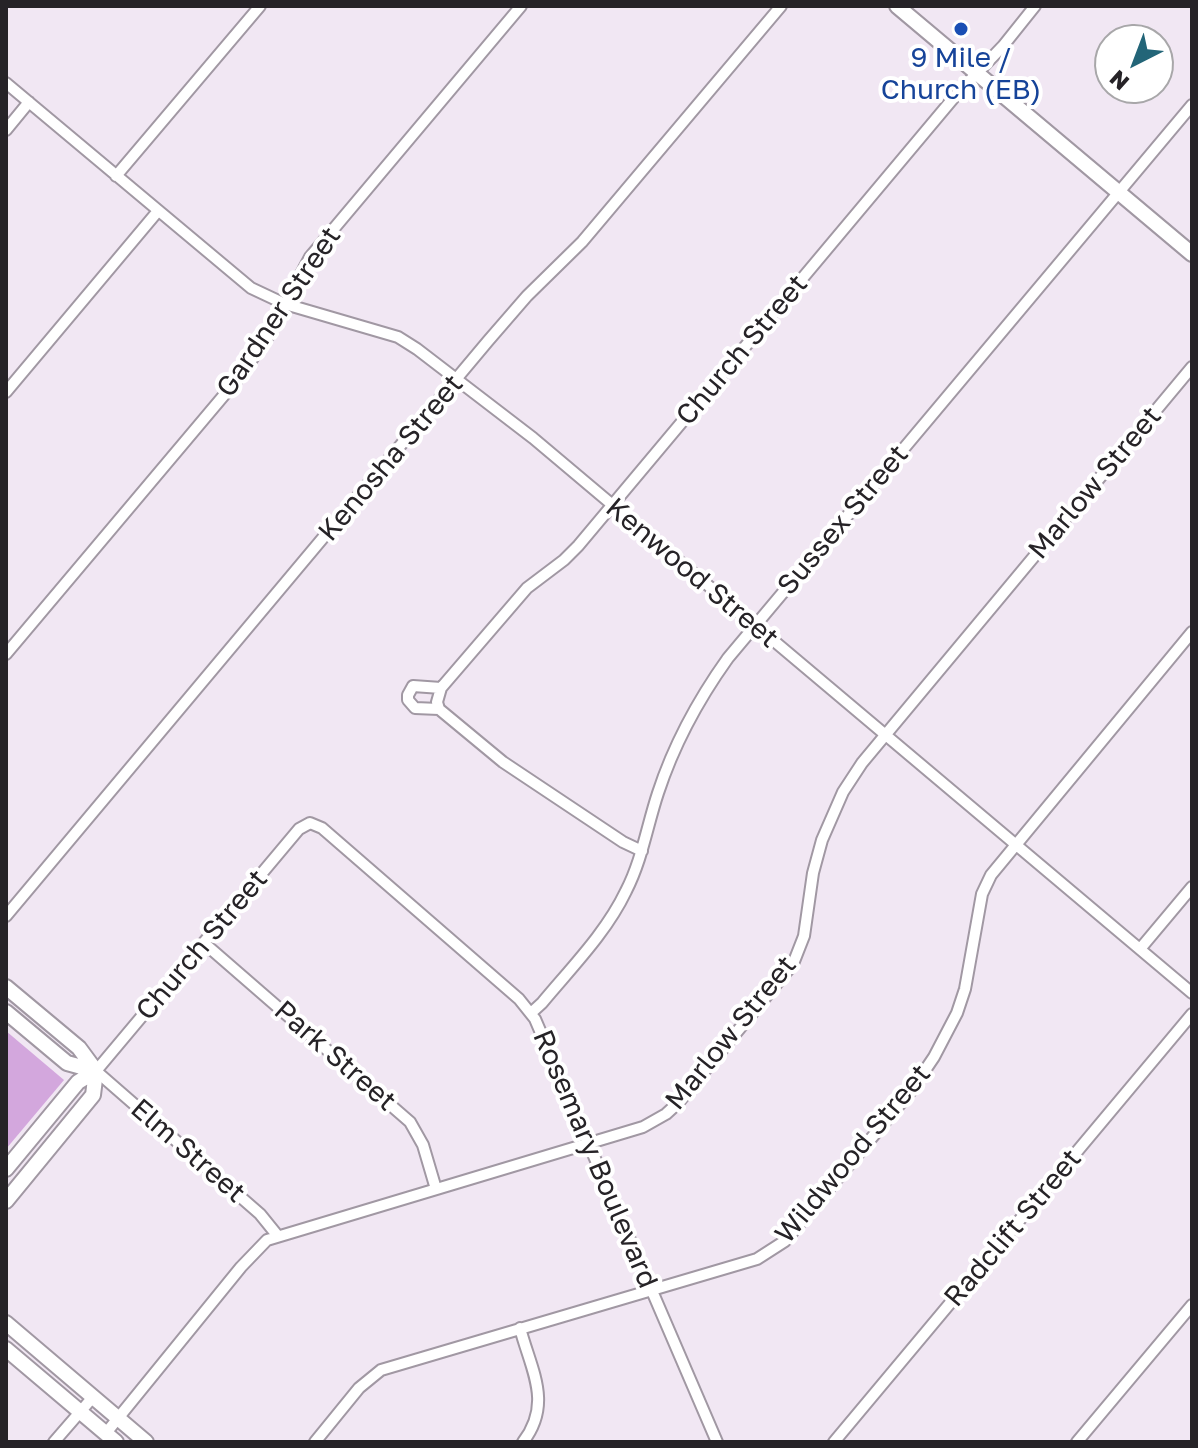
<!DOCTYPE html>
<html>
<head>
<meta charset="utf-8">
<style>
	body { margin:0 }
	#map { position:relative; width:1198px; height:1448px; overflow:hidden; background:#f1e7f3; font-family:"Golos Text",sans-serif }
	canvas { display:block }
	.frame { position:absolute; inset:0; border:8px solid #262327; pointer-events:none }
	.north { position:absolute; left:1094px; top:24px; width:80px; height:80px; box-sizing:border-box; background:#fff; border:2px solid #a8a7a9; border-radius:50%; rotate:222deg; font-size:22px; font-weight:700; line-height:32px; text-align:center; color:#262327 }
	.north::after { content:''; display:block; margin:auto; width:28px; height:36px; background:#236578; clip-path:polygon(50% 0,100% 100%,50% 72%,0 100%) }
</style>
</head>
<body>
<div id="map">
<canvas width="1198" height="1448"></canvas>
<div class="frame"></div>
<div class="north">N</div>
</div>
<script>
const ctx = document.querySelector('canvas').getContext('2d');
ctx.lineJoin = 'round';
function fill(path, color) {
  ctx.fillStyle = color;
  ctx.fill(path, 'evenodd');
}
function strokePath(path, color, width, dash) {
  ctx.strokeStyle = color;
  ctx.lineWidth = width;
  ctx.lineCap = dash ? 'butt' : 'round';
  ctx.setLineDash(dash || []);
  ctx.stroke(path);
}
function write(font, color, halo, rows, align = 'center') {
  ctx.font = font + ' "Golos Text",sans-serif';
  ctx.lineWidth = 8;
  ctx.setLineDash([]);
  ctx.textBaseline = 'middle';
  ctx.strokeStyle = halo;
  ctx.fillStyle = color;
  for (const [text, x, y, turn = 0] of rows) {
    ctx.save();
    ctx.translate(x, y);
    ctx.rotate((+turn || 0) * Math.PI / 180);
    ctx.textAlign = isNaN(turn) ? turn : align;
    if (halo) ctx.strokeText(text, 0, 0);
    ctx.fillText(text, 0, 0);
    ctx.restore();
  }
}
fill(new Path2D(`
	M 6,1031 L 64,1080 L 6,1149 Z`), '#d3a7dd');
const street = new Path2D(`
	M 6,83 L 251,288 L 285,304 L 398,337 L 417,349 L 533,438 L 1192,993
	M 6,130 L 29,102
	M 116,176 L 260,6
	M 6,392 L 158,211
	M 6,654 L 241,375 L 269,335 L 310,257 L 521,6
	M 439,709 L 415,708 L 408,700 L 408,695 L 413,686 L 441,688
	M 642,851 L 623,842 L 503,762 L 439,709 L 437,702 L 441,688 L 527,588 L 564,560 L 578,546 L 956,95 L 1003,46 L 1035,6
	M 6,916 L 488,341 L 527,296 L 582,242 L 781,6
	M 204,943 L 410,1122 L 423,1145 L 436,1189
	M 1140,949 L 1192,887
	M 531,1013 L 542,1003 C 571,968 606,933 626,891 C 642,860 647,826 658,793 C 674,744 698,700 728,658 L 1192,105
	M 277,1235 L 260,1214 L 96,1071 L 299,829 L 310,823 L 322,828 L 519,999 L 535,1019 L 717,1442
	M 520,1328 C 531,1370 553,1403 523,1442
	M 106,1433 L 241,1267 L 267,1240 L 643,1127 L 666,1114 L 678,1103 L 793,964 L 804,936 L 813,873 L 822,840 L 843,792 L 862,763 L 1192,367
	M 54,1442 L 93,1397
	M 315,1442 L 359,1388 L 381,1370 L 757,1259 L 785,1241 L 911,1091 L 934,1057 L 957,1013 L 965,989 L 982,894 L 991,875 L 1192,632
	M 834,1442 L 1192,1014
	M 1077,1442 L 1192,1305`);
const secondary = new Path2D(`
	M 897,6 L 1192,254
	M 6,987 L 79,1048 L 96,1071
	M 6,1012 L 67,1063 L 96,1071
	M 6,1169 L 78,1082 L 96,1071
	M 6,1201 L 93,1095 L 96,1071
	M 6,1323 L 146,1442
	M 6,1349 L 116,1442`);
strokePath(street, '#a198a3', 14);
strokePath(secondary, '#a198a3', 18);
strokePath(street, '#fff', 10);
strokePath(secondary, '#fff', 14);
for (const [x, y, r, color] of [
	[961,29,8,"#1a4fb4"]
]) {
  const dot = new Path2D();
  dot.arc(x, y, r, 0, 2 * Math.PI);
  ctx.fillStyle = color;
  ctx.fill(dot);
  strokePath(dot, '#fff', 3);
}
write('28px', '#164399', '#fff', [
	["9 Mile /",961,58],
	["Church (EB)",961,90]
]);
write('28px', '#262327', '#fff', [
	["Gardner Street",279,312,-56],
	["Church Street",742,350,-50],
	["Kenosha Street",391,458,-50],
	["Marlow Street",1095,483,-50],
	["Sussex Street",843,520,-50],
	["Kenwood Street",692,573,40],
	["Church Street",202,945,-50],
	["Marlow Street",731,1033,-51],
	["Park Street",335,1056,41],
	["Elm Street",188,1151,41],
	["Wildwood Street",853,1154,-50],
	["Rosemary Boulevard",595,1159,67],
	["Radclift Street",1013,1228,-50]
]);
</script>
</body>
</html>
